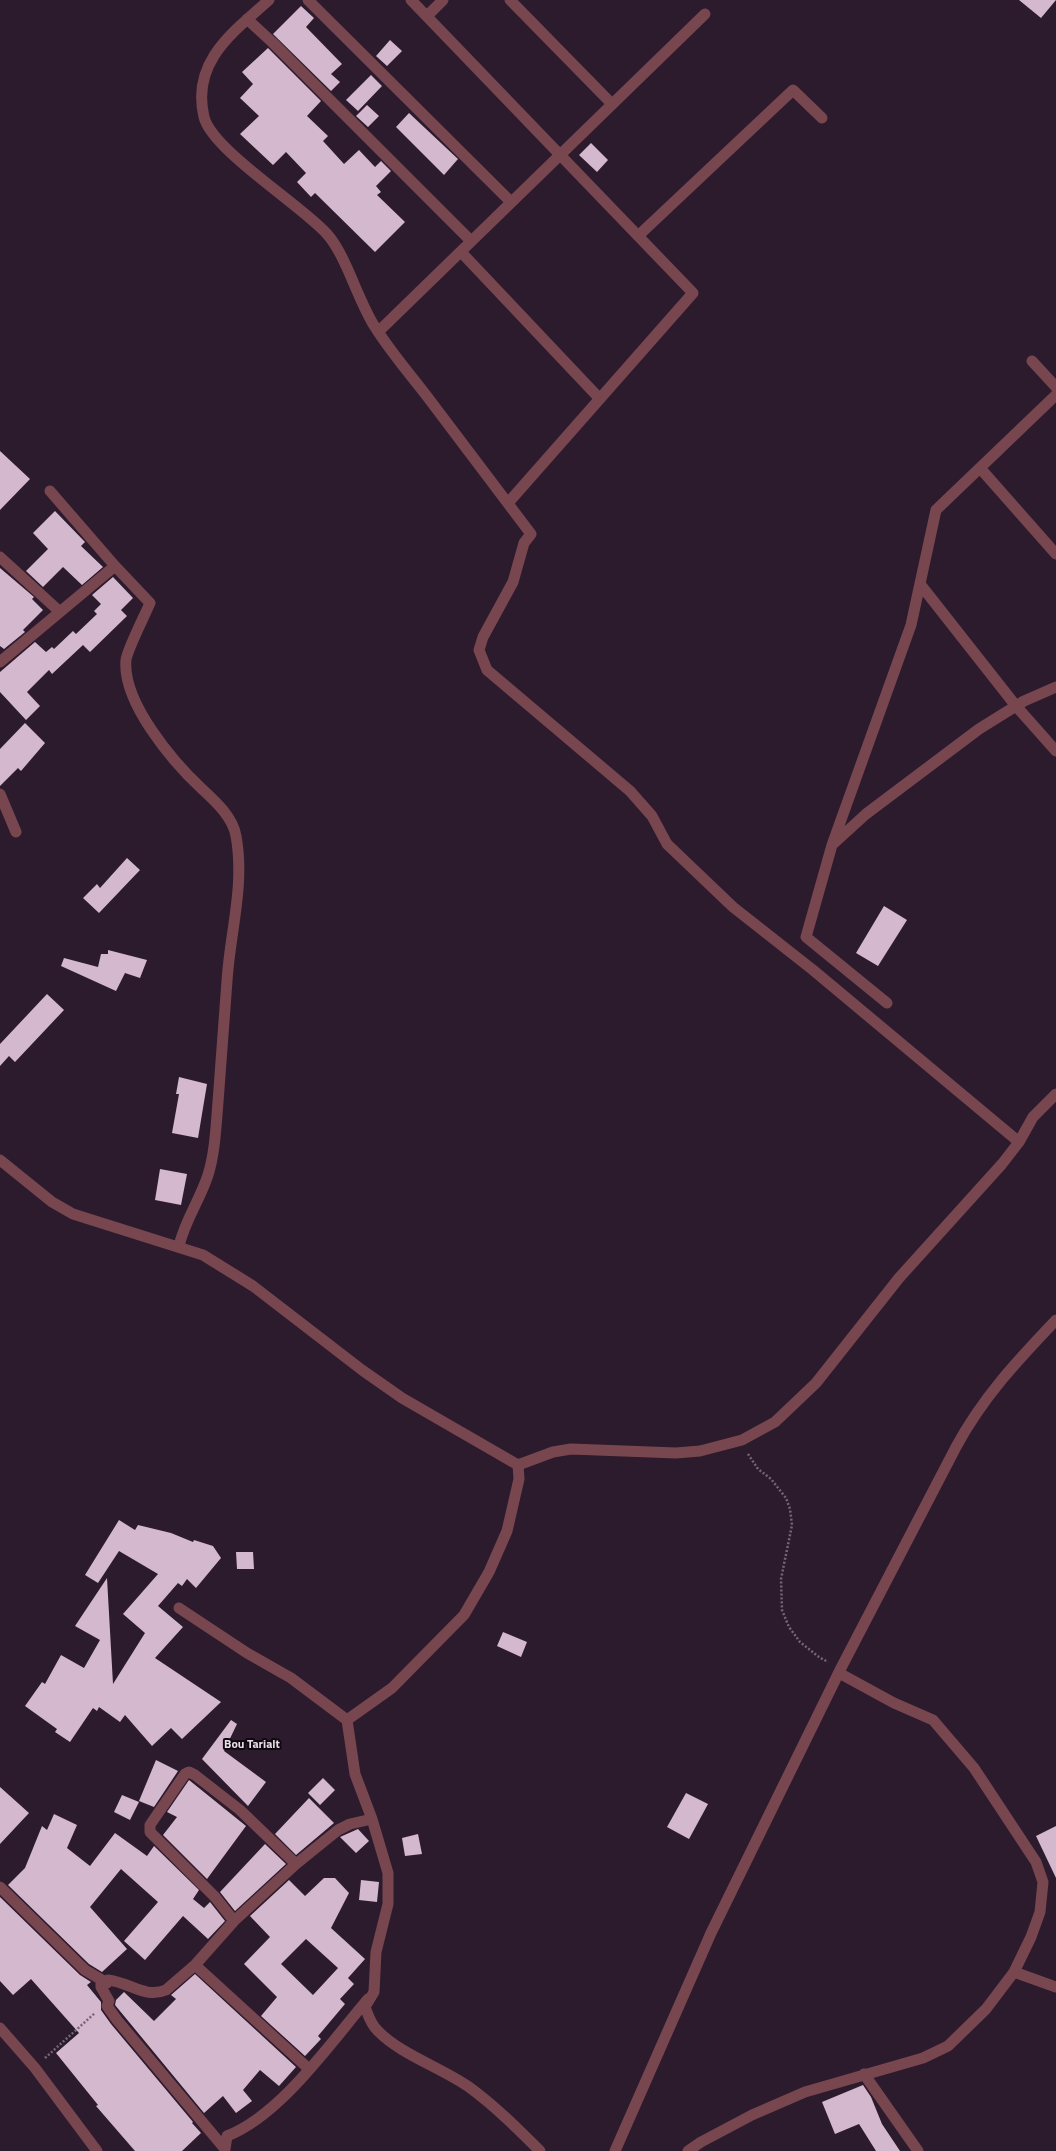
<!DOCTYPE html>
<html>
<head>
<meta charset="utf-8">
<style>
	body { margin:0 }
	canvas { display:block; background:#2c1a2d }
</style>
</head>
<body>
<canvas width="1056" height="2151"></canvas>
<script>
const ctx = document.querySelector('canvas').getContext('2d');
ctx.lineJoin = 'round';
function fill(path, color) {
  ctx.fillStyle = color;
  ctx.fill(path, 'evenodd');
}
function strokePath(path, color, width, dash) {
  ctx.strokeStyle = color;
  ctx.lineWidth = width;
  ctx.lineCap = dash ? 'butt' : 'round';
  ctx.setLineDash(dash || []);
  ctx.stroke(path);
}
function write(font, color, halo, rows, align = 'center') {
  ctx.font = font + ' "Titillium Web",sans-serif';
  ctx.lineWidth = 4;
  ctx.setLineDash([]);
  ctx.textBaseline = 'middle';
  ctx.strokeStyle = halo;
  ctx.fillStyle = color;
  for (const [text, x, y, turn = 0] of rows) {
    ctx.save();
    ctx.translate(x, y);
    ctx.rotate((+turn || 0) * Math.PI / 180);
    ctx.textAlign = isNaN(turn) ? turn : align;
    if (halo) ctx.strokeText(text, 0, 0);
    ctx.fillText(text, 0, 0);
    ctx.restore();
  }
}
fill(new Path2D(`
	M 1019,0 L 1056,0 L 1041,18 Z
	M 301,6 L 314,18 L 306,27 L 342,64 L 331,74 L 340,82 L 331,91 L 273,34 Z
	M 390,40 L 402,51 L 387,66 L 376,56 Z
	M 268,48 L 321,101 L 307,116 L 328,136 L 323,141 L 344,164 L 359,150 L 375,167 L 381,161 L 391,171 L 376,186 L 381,192 L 377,195 L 405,222 L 375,252 L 315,193 L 311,197 L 297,182 L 306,173 L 286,152 L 273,165 L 240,134 L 259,116 L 240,98 L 253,84 L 242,72 Z
	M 371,75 L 382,86 L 358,111 L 346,100 Z
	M 367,105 L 379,116 L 368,127 L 356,116 Z
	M 409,113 L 458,159 L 444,175 L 396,127 Z
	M 591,143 L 608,160 L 597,172 L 579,155 Z
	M 0,451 L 30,479 L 0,510 Z
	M 55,511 L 85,542 L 81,546 L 103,567 L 82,585 L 63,567 L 43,587 L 26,571 L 48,549 L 33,533 Z
	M 0,568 L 34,597 L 32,599 L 43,610 L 23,630 L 25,632 L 4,649 L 0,646 Z
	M 113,577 L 133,598 L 121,610 L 127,616 L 90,652 L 83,645 L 52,674 L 49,670 L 27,692 L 40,706 L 26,720 L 0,692 L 0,672 L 35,642 L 46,652 L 52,647 L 54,649 L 73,631 L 76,634 L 97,614 L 94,611 L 101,604 L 92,595 Z
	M 25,723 L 45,743 L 21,771 L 18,768 L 0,786 L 0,749 Z
	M 127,858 L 140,870 L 99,913 L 83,898 L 97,884 L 100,888 Z
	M 884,906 L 907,920 L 878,966 L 856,953 Z
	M 108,950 L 147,960 L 140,978 L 125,973 L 116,991 L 61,966 L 64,958 L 98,967 L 101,954 L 108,954 Z
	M 47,994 L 64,1010 L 15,1062 L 9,1056 L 0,1066 L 0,1044 Z
	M 179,1077 L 207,1084 L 198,1138 L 172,1133 L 179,1094 L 176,1094 Z
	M 160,1169 L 187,1174 L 181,1205 L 155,1200 Z
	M 119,1520 L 135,1530 L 138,1525 L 171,1533 L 193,1542 L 194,1540 L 213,1546 L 221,1558 L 196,1588 L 187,1579 L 182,1586 L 178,1583 L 158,1606 L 183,1627 L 155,1658 L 221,1702 L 182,1739 L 171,1728 L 152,1746 L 125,1715 L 120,1722 L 99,1707 L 97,1711 L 93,1708 L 70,1742 L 55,1732 L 57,1729 L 25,1706 L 42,1682 L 45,1684 L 61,1655 L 84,1668 L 100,1640 L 75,1626 L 107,1578 L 113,1684 L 145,1633 L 123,1614 L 158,1574 L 119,1551 L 98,1583 L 85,1575 Z
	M 236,1552 L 253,1552 L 254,1569 L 237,1569 Z
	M 503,1632 L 527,1642 L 521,1657 L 497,1646 Z
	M 231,1720 L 237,1724 L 224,1751 L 266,1782 L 248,1806 L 202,1759 Z
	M 156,1760 L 178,1771 L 154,1807 L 139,1801 Z
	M 323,1778 L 335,1790 L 320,1805 L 308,1793 Z
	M 189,1780 L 246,1826 L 207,1879 L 163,1835 L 177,1817 L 167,1812 Z
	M 0,1787 L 29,1813 L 0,1844 Z
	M 686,1793 L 708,1804 L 689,1839 L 667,1827 Z
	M 122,1795 L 139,1802 L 130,1820 L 114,1812 Z
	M 309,1798 L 334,1823 L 296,1855 L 275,1834 Z
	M 54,1814 L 77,1825 L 67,1848 L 90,1866 L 115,1833 L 147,1856 L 154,1846 L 199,1890 L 193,1899 L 204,1908 L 210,1902 L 225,1921 L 208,1939 L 183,1916 L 145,1960 L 124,1941 L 158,1902 L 121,1869 L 90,1907 L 127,1949 L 102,1972 L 89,1964 L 8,1885 L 25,1868 L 42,1826 L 47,1830 Z
	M 1056,1826 L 1056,1878 L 1036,1836 Z
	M 358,1829 L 369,1841 L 356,1853 L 340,1837 Z
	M 418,1834 L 422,1854 L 405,1856 L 402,1838 Z
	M 265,1844 L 286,1864 L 235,1911 L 220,1892 Z
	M 324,1878 L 335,1878 L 349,1893 L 331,1928 L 365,1959 L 348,1978 L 354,1984 L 340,1999 L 345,2004 L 318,2036 L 321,2039 L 305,2056 L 261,2016 L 277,1997 L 244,1964 L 270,1937 L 250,1916 L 289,1880 L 305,1896 ZM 306,1939 L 338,1968 L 313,1995 L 281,1964 Z
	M 361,1880 L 379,1882 L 377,1902 L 359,1900 Z
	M 0,1897 L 80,1975 L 91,1982 L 87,1985 L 101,2002 L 101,2010 L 111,2024 L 193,2122 L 192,2123 L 201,2133 L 182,2151 L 135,2151 L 96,2106 L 98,2105 L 56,2053 L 79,2033 L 31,1979 L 13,1995 L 0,1981 Z
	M 195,1974 L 296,2067 L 279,2086 L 260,2070 L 243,2090 L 252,2101 L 236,2113 L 223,2096 L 204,2113 L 115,2005 L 116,2000 L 124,1992 L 154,2021 L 176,1999 L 171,1995 Z
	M 863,2085 L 871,2097 L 882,2124 L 900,2151 L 876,2151 L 859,2124 L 835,2134 L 822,2102 Z`), '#d3b8ce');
strokePath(new Path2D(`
	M 748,1454 L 758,1469 L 771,1479 L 786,1498 L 790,1509 L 792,1525 L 781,1579 L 782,1610 L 789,1627 L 800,1642 L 819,1657 L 828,1662
	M 45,2058 L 95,2013`), '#756576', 2.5, [2, 2]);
strokePath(new Path2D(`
	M 269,0 C 232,33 191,62 204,117 C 212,150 301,205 327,234 C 346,255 358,301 375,327 C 390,351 409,373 426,395 C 461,442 496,488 531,534 L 524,543 L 513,582 L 483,637 L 479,650 L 487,670 L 630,791 L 652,816 L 667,844 L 733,907 L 813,970 L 1019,1142
	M 308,0 L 511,202
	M 411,0 L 693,293 L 508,503
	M 510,0 L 612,104
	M 427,16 L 443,0
	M 247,19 L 272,42 L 471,241
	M 638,236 L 793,90 L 822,118
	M 461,252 L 600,399
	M 378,332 L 705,14
	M 1032,361 L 1056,387
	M 980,468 L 1056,554
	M 50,491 L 115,566 L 150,603 C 145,615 127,650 126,660 C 122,702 173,762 202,789 C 215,801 233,817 236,836 C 245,886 230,932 227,981 C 224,1021 221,1062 218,1102 C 216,1126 215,1153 208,1175 C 200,1200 185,1220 179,1246
	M 0,557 L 59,611
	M 920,584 L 1016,706 L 1056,751
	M 0,662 L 115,566
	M 0,794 L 16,832
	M 832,845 L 911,625 L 936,510 L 1056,395
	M 887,1003 L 806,937 L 832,845 L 866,814 L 979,729 L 1024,701 L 1056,687
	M 0,1160 L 52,1202 L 73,1214 L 203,1255 L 253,1286 L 362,1370 L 402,1398 L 518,1465 L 519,1479 L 507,1531 L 489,1572 L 464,1615 L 392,1688 L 347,1720
	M 518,1465 L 553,1452 L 571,1449 L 676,1453 L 700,1451 L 742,1440 L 775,1422 L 816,1383 L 899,1278 L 1002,1164 L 1019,1142 L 1033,1117 L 1056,1094
	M 179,1608 L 247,1653 L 291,1678 L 347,1720 L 355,1774 L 372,1819 L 388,1873 L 388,1904 L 376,1952 L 374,1992 L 365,2007 C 368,2015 371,2025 378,2031 C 400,2054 442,2068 469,2087 C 495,2106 518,2129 540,2151
	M 0,1887 L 85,1970 L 107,1983 L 108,1980 C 129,1982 145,1999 166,1990 L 195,1965 L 234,1921 L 296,1864 L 338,1830 L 350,1824 L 372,1819
	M 234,1921 L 215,1897 L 150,1832 L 150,1825 L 185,1774 L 189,1772 L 195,1775 L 240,1810 L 296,1864
	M 195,1965 L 309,2069
	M 1014,1972 L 1056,1987
	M 107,1983 L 101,1982 L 101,1987 L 109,2001 L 107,2006 L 117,2020 L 225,2149 L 227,2136 C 281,2115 331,2042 368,1999
	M 0,2028 L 35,2068 L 97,2151
	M 864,2074 L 918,2151
	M 615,2151 L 711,1933 L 841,1668 L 956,1447 C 983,1397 1017,1361 1056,1320
	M 688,2151 L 701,2142 L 752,2115 L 805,2092 L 923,2058 L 948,2046 L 986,2009 L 1014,1972 L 1031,1937 L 1040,1912 L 1043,1882 L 1036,1862 L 974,1768 L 933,1720 L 894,1703 L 839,1673`), '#78464e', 11);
write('bold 12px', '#e9dde9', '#100810', [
	["Bou Tarialt",252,1745]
]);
</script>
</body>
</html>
